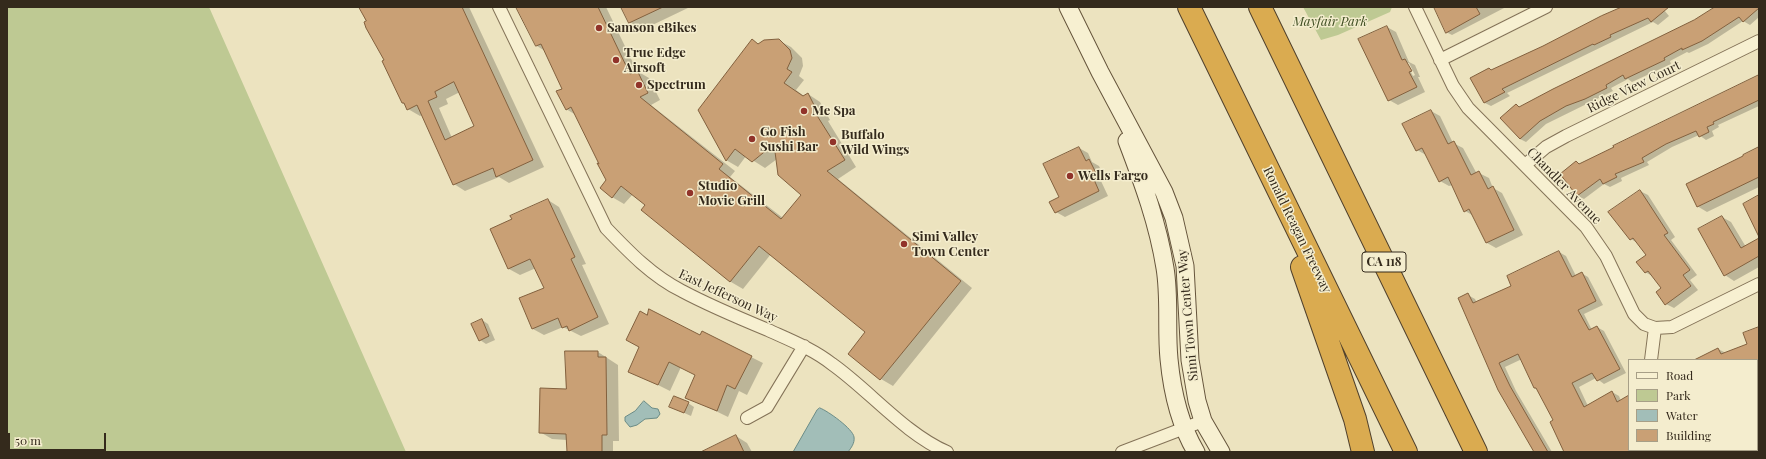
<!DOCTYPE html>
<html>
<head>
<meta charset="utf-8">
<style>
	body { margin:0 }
	#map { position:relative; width:1766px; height:459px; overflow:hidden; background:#ece3bf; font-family:"Playfair Display",serif }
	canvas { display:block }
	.frame { position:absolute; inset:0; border:8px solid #342a1c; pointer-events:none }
	.legend { position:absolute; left:1628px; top:359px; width:130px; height:92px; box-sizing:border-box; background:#f4edce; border:1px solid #a79f87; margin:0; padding:5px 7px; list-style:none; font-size:12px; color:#342a1c }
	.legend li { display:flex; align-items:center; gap:8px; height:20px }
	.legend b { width:20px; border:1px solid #a79f87 }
	.scale { position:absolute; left:8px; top:433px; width:98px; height:18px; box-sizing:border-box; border:2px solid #342a1c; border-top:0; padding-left:5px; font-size:12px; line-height:14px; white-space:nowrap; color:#342a1c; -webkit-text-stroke:3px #f4edce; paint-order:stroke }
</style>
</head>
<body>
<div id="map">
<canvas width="1766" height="459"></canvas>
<div class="frame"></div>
<ul class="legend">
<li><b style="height:5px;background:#f7f0d1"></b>Road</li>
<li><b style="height:11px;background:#bec993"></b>Park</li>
<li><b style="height:11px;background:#a2beb8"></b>Water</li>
<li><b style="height:11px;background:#c9a075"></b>Building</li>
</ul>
<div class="scale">50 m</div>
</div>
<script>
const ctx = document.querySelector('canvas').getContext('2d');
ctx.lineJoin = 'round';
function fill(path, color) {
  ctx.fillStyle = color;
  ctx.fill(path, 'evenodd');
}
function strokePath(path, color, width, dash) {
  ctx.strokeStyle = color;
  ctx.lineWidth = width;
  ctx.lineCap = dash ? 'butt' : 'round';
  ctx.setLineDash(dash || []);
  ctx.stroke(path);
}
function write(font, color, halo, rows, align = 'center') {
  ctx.font = font + ' "Playfair Display",serif';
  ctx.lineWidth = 3;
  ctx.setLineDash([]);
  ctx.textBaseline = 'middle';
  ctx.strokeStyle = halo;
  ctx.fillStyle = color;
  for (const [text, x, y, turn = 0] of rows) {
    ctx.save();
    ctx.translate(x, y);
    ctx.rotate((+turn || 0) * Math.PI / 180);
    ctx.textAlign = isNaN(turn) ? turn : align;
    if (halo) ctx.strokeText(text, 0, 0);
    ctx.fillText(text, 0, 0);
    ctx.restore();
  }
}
fill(new Path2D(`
	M 7,7 L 209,7 L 406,452 L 7,452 Z
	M 1303,7 L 1392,7 L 1390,12 L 1338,35 L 1321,40 Z`), '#bec993');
const water = new Path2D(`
	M 644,401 L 652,408 L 658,409 L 660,414 L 657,418 L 645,419 L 637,425 L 630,427 L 625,421 L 625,417 L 635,411 Z
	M 820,408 C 828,411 853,429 854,437 C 855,443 851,448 848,452 L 793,452 L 817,410 Z`);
fill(water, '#a2beb8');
strokePath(water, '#6a8b86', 1);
fill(new Path2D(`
	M 363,7 L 469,7 L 544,167 L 509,183 L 499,177 L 465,191 L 454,184 L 422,115 L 420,116 L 408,109 L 403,103 L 368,21 ZM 460,92 L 475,127 L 452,138 L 439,108 L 448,104 L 446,99 Z
	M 518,7 L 606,7 L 637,71 L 649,78 L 660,100 L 651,105 L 735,171 L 730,177 L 783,218 L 802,195 L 777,159 L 765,168 L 746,156 L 738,167 L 726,160 L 759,45 L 778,40 L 791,47 L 802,58 L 803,66 L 799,76 L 804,80 L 796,90 L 804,96 L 808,94 L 820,102 L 830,120 L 828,121 L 856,167 L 838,179 L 972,288 L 893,386 L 881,379 L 849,353 L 867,332 L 771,254 L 743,289 L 731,282 L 642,210 L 646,205 L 633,194 L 624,204 L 612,197 L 608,180 L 576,115 L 566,109 L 564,89 L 545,51 L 537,46 Z
	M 622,7 L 690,7 L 642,30 L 630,22 Z
	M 1435,7 L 1506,7 L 1452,35 L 1446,32 Z
	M 1623,7 L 1667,7 L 1664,10 L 1669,16 L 1658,25 L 1653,22 L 1507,93 L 1510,96 L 1491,106 L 1485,103 L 1472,78 L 1489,69 L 1492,70 L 1543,47 Z
	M 1727,7 L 1759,7 L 1759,17 L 1750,25 L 1743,21 L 1708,44 L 1689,53 L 1687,52 L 1670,61 L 1671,64 L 1632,82 L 1628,79 L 1611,88 L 1613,91 L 1546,124 L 1526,142 L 1520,139 L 1516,105 L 1521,108 Z
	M 1387,27 L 1396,32 L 1409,62 L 1415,65 L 1420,77 L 1418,77 L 1425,92 L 1398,105 L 1389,100 ZM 1406,63 L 1409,63 L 1415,75 L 1413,76 Z
	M 1759,76 L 1759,106 L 1718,125 L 1719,127 L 1712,131 L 1714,136 L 1706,140 L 1699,135 L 1672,147 L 1647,162 L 1649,165 L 1621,178 L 1622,181 L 1610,187 L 1604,184 L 1584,199 L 1578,196 L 1577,162 L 1581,165 Z
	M 1431,111 L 1440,116 L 1453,143 L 1463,148 L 1477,174 L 1479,173 L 1489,178 L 1493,188 L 1502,193 L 1523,235 L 1496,248 L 1487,243 L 1474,216 L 1465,211 L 1453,185 L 1449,186 L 1440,181 L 1426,155 L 1417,150 Z
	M 1079,148 L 1088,153 L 1092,162 L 1099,166 L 1105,179 L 1101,181 L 1108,196 L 1065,217 L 1056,212 Z
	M 1759,149 L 1759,187 L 1707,212 L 1697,206 Z
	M 1640,191 L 1648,195 L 1675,237 L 1671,240 L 1697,275 L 1690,280 L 1698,290 L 1674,308 L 1666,304 L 1662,289 L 1654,277 L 1645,272 L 1647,255 L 1639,244 L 1631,239 L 1610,212 Z
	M 548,200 L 559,207 L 586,264 L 582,265 L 609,324 L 581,336 L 563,327 L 544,335 L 533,329 L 545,289 L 536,268 L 520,275 L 509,269 L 513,219 Z
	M 1722,217 L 1731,222 L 1746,247 L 1759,239 L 1759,267 L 1734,281 L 1725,275 Z
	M 1559,252 L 1566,256 L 1576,276 L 1581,273 L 1588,277 L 1603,305 L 1584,314 L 1592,330 L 1597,327 L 1604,331 L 1626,373 L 1604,384 L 1596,378 L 1579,387 L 1588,406 L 1612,392 L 1619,396 L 1621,401 L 1629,396 L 1629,450 L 1640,450 L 1642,452 L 1565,452 L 1554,420 L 1538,390 L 1535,388 L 1522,359 L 1505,367 L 1516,391 L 1552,452 L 1535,452 L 1468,295 L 1475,299 L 1477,303 L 1513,286 Z
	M 482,320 L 488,324 L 495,340 L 486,344 L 480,340 Z
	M 1759,328 L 1759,452 L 1712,452 L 1711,450 L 1757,450 L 1757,360 L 1707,360 L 1718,349 L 1726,353 L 1748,345 Z
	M 700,336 L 751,357 L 763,363 L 747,395 L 739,391 L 728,417 L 687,397 L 696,375 L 681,367 L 670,391 L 630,371 Z
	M 598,352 L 618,365 L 619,441 L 613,441 L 613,452 L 568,452 L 567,440 L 552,439 L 540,432 L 567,390 Z
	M 688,403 L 694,407 L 691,416 L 671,407 Z
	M 736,436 L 747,443 L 752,452 L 705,452 Z`), '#0003');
const building = new Path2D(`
	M 359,7 L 462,7 L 533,160 L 496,177 L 493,168 L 453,185 L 417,105 L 407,110 L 404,103 L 402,103 L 382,61 L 384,60 L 366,28 L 364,22 L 366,21 ZM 454,82 L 474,126 L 445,140 L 428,101 L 437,97 L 435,92 Z
	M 516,7 L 598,7 L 630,74 L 637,70 L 648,93 L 640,97 L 723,164 L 719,169 L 781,219 L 801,195 L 778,175 L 774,144 L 752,162 L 735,149 L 726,161 L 698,110 L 752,39 L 758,44 L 764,40 L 779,39 L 790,50 L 792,58 L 787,69 L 792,72 L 784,83 L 803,96 L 808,93 L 818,113 L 816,114 L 845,160 L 827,171 L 961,281 L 880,380 L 848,354 L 865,332 L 759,246 L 730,282 L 641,210 L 645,205 L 621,186 L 612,198 L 600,188 L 606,180 L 597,163 L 599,164 L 571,107 L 566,110 L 556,91 L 562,89 L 541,44 L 536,46 Z
	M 621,7 L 663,7 L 629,23 Z
	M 1434,7 L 1476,7 L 1480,14 L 1446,33 Z
	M 1622,7 L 1669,7 L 1651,22 L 1648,18 L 1610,35 L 1611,37 L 1594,45 L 1593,44 L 1502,89 L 1505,92 L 1484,103 L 1470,78 L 1489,68 L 1491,70 L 1543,46 L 1601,16 Z
	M 1715,7 L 1759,7 L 1759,8 L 1743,22 L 1739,17 L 1702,41 L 1682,50 L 1682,48 L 1664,58 L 1665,60 L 1625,79 L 1623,75 L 1606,85 L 1607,88 L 1585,99 L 1566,106 L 1540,121 L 1520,139 L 1500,118 L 1516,104 L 1519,107 L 1553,89 L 1694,20 Z
	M 1387,26 L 1402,60 L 1405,59 L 1412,71 L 1409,72 L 1417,87 L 1388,101 L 1358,39 Z
	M 1759,75 L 1759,100 L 1713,122 L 1714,124 L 1707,127 L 1709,132 L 1699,137 L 1696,131 L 1666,144 L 1642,158 L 1644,162 L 1615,174 L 1617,177 L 1603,184 L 1600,179 L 1577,196 L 1560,174 L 1576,161 L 1579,164 L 1614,147 L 1613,146 Z
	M 1431,110 L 1448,144 L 1454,141 L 1471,175 L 1479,171 L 1488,189 L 1493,186 L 1514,230 L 1486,243 L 1469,209 L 1464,212 L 1448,177 L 1439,182 L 1422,148 L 1416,151 L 1402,124 Z
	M 1079,147 L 1086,161 L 1089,159 L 1096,173 L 1092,175 L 1099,191 L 1055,213 L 1049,202 L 1059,197 L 1043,164 Z
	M 1759,147 L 1759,177 L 1697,207 L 1686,184 L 1743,156 L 1743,155 Z
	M 1640,190 L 1668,233 L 1664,235 L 1690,270 L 1683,275 L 1691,286 L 1665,305 L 1656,292 L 1661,288 L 1648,271 L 1645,273 L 1636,262 L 1646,255 L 1633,238 L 1630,240 L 1608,212 Z
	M 1759,195 L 1759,237 L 1743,204 Z
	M 548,199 L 575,257 L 571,259 L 598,317 L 569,331 L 567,326 L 562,328 L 558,318 L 532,329 L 519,298 L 544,288 L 530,259 L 508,269 L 490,229 L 512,219 L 510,216 Z
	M 1722,216 L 1741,248 L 1759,238 L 1759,256 L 1724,276 L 1698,229 Z
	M 1559,251 L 1572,277 L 1582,272 L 1596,301 L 1578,310 L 1589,330 L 1597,326 L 1620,369 L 1597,381 L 1592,373 L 1572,383 L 1584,407 L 1612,391 L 1617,402 L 1629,395 L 1629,452 L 1564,452 L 1550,422 L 1553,420 L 1536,388 L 1534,388 L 1518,354 L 1499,363 L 1510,386 L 1548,452 L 1534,452 L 1498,390 L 1458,298 L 1468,293 L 1473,303 L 1511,286 L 1507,276 Z
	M 649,309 L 700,335 L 702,331 L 752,356 L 735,389 L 727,385 L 717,411 L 685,398 L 695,375 L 669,362 L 658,385 L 628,372 L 639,347 L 626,340 L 640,311 L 647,315 Z
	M 482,319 L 489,336 L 479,341 L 471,324 Z
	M 1759,327 L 1759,360 L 1694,360 L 1718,348 L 1721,354 L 1747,344 L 1743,333 Z
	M 565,351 L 598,351 L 598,357 L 606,357 L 607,435 L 602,435 L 602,452 L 567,452 L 566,434 L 539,433 L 540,388 L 566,389 Z
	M 674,396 L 689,402 L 684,413 L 669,407 Z
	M 736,435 L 744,452 L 701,452 Z`);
fill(building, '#c9a075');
strokePath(building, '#82603e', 1);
const street = new Path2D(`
	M 499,7 L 606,228 C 629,252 652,276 682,291 C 710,306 739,318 768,330 C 790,340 813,349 832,364 C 869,390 905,434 947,452
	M 1415,7 L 1453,86 L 1468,108 L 1586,227 L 1606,256 L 1634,314 L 1644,324 L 1655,328 L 1672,327 L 1759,284
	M 1440,60 L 1546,7
	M 1525,165 L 1546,147 L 1566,136 L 1759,41
	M 1651,360 L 1655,328
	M 747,418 L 767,407 L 804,346
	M 1677,450 L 1678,452
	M 1122,452 L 1203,421`);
const secondary = new Path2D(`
	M 1068,7 L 1100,72 L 1164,192 L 1174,218 L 1185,266 L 1190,360 L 1197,401 L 1203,421 L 1221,452
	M 1127,141 C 1143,183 1158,224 1165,268 C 1170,298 1166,329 1169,359 C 1172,391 1180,425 1196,452`);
const highway = new Path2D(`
	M 1189,7 L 1406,452
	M 1260,7 L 1476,452
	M 1302,267 L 1355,419 L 1363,452`);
strokePath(street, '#847358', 14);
strokePath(secondary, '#65543b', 19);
strokePath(highway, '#51412c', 24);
strokePath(street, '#f7f0d1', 12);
strokePath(secondary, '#f7f0d1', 17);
strokePath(highway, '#daab50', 22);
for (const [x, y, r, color] of [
	[599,28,4,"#91332a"],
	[616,60,4,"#91332a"],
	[639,85,4,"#91332a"],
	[804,111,4,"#91332a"],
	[752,139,4,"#91332a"],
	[833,142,4,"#91332a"],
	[1070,176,4,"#91332a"],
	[690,193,4,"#91332a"],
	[904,244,4,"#91332a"]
]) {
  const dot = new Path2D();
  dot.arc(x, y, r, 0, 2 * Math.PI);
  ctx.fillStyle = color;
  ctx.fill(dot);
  strokePath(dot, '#f4edce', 1.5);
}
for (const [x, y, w] of [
	[1384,262,44]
]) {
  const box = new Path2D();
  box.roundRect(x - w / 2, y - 10, w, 20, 3);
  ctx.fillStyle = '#f4edce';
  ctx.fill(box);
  strokePath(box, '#342a1c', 1);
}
write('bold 12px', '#342a1c', null, [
	["CA 118",1384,262]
]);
write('italic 13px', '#404f23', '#f4edce', [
	["Mayfair Park",1330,22]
]);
write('bold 13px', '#342a1c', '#f4edce', [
	["Samson eBikes",607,28],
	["True Edge",624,53],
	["Airsoft",624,68],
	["Spectrum",647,85],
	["Me Spa",812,111],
	["Go Fish",760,132],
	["Sushi Bar",760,147],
	["Buffalo",841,135],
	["Wild Wings",841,150],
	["Wells Fargo",1078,176],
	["Studio",698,186],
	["Movie Grill",698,201],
	["Simi Valley",912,237],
	["Town Center",912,252]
], 'left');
write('13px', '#342a1c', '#f4edce', [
	["Ridge View Court",1634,87,-26],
	["Chandler Avenue",1564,186,46],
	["Ronald Reagan Freeway",1297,230,64],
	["East Jefferson Way",728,296,25],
	["Simi Town Center Way",1188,315,-95]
]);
</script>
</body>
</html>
